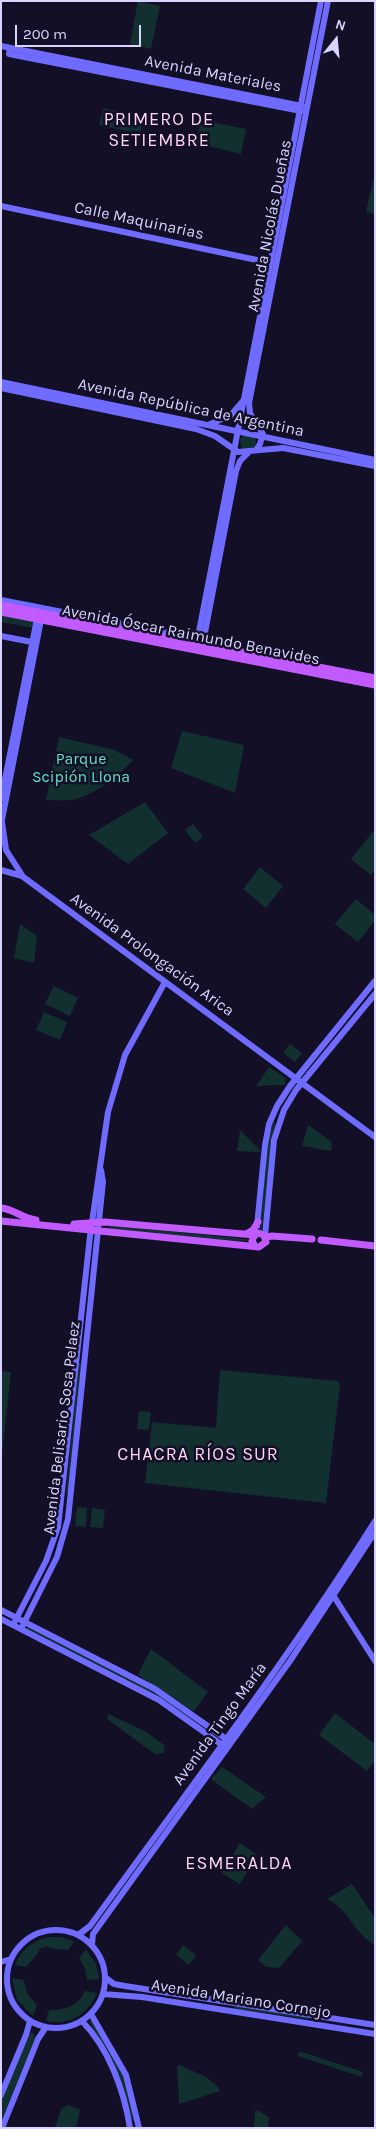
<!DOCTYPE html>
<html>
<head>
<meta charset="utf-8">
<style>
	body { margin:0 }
	#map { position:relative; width:376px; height:2129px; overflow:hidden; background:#130f26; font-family:Karla,sans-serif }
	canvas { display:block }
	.frame { position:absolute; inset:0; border:2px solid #d9d4ff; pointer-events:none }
	.north { position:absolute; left:311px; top:15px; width:50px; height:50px; -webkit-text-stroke:4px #130f26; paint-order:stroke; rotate:17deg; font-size:14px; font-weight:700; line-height:20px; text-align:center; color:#d9d4ff }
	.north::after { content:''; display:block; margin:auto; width:18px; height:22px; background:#d9d4ff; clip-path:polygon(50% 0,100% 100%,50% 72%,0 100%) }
	.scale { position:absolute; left:15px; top:25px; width:126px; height:22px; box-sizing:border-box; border:2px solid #d9d4ff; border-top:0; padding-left:6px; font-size:15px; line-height:18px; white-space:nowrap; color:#d9d4ff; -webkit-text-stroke:4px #130f26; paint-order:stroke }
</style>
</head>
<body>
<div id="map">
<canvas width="376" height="2129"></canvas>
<div class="frame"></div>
<div class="north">N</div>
<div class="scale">200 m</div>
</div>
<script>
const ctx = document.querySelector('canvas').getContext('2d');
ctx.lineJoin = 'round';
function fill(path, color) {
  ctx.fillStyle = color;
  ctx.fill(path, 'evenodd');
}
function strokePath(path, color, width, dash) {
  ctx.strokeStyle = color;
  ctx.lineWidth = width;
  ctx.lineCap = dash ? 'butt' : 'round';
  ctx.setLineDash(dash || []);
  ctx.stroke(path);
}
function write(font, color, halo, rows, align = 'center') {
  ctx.font = font + ' Karla,sans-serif';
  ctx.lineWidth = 5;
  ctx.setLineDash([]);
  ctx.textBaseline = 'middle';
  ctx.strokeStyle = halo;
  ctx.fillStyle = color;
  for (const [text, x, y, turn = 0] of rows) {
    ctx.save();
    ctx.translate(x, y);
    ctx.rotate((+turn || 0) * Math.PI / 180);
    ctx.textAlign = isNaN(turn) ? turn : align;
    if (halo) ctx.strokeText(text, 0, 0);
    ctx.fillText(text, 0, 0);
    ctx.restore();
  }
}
fill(new Path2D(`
	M 138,1 L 160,6 L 151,49 L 130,44 Z
	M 103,108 L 143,117 L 140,134 L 99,125 Z
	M 201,120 L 246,129 L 241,154 L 196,143 Z
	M 375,172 L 375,214 L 366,212 Z
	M240 442a8 8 0 1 1 16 0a8 8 0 1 1-16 0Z
	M 1,615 L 34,621 L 34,628 L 1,622 Z
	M 182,731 L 244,745 L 235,793 L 171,768 Z
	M 59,737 L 115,750 L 133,760 C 120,775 91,798 70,800 C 62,801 54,800 46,800 Z
	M 145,802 L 168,833 L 128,864 L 89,835 Z
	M 193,824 L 203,837 L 195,843 L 185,830 Z
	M 375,829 L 375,870 L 371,875 L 351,859 Z
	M 260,867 L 283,886 L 266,908 L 243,889 Z
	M 356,899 L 375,915 L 375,921 L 358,942 L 335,924 Z
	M 20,924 L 37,936 L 34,963 L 14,958 Z
	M 54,986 L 78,998 L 70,1016 L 45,1004 Z
	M 44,1012 L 67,1022 L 60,1040 L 36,1030 Z
	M 290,1044 L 302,1053 L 295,1062 L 283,1053 Z
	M 269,1067 L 286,1078 L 285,1085 L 256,1086 Z
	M 275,1122 L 262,1229 L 260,1231 L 268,1141 L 273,1123 Z
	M 308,1125 L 332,1142 L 331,1151 L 302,1146 Z
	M 240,1130 L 260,1150 L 259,1152 L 237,1151 Z
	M 114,1226 L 245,1239 L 250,1241 L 211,1240 L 113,1229 L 107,1227 Z
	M 79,1363 L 82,1363 L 69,1489 L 66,1493 Z
	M 220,1370 L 338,1381 L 340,1384 L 326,1503 L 145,1483 L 152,1422 L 216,1428 Z
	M 1,1371 L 11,1372 L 1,1463 Z
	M 139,1411 L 151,1412 L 149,1430 L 137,1429 Z
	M 77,1507 L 87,1508 L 86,1527 L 75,1526 Z
	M 92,1508 L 105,1510 L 103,1528 L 90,1527 Z
	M 28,1625 L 155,1690 L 220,1736 L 219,1738 L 167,1702 L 26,1629 Z
	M 151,1649 L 208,1692 L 195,1710 L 191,1710 L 138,1675 Z
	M 335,1713 L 375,1744 L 375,1761 L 367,1771 L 319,1735 Z
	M 108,1714 L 146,1732 L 164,1745 L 164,1753 L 155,1754 L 107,1719 Z
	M 222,1767 L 266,1797 L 252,1809 L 211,1779 Z
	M 240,1843 L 257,1855 L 240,1884 L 222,1873 Z
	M 352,1884 L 375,1918 L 375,1945 C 353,1933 350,1910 327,1899 Z
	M 286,1925 L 302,1941 L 279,1968 L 266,1967 L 258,1960 Z
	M 48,1937 L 61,1937 L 74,1941 L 68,1950 L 49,1948 L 47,1946 L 38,1950 L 39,1952 L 26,1967 L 15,1965 C 21,1950 32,1941 48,1937 Z
	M 183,1945 L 196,1955 L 189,1965 L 176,1955 Z
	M 86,1949 L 96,1964 L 99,1979 L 87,1980 L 85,1968 L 79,1958 Z
	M 12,1978 L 24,1980 L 27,1993 L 37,2005 L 33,2016 L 17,2000 Z
	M 85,1991 L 97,1993 C 88,2015 68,2026 46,2021 L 49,2010 C 65,2011 78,2006 85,1991 Z
	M 235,2003 L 310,2016 L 309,2019 L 234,2009 Z
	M 89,2021 L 92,2021 L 124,2075 L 135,2120 L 131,2119 L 114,2067 Z
	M 31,2032 L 33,2033 L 35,2038 L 1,2121 L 1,2100 Z
	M 302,2052 L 363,2072 L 362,2077 L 298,2056 L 298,2053 Z
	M 180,2065 L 206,2077 L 219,2088 L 220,2091 L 179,2104 L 177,2066 Z
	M 68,2105 L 80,2110 L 76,2128 L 55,2128 L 61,2109 Z
	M 257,2110 L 269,2117 L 268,2128 L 254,2128 L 255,2111 Z`), '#12302f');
strokePath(new Path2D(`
	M 1,46 L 302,106
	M 10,48 L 9,54 L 301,111
	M 1,206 L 271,263
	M 1,382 L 375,460
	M 1,388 L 196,429 L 215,436 L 238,452 L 283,448 L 375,466
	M 210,424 L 230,416 L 243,401
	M 256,450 L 260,444 L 263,434 L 250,413 L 249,403 L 328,1
	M 1,600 L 170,633 L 183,638
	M 1,636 L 32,642
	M 196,647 L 321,1
	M 202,648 L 236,471 L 240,461 L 248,453
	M 1,799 L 37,619
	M 2,822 L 6,850 L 22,875
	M 1,825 L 41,620 L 38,611 L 32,606
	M 1,870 L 22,876 L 375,1137
	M 257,1226 L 265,1145 L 269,1124 L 277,1106 L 290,1086 L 375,981
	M 265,1236 L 274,1140 L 284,1110 L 296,1090 L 375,994
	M 333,1595 L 375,1661
	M 1,1610 L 155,1689 L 229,1741
	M 1,1619 L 159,1700 L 225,1747
	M 13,1625 L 46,1561 L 58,1527 L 90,1236 L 108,1112 L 125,1055 L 165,982
	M 21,1629 L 57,1557 L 68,1519 L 103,1182 L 101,1170
	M7 1979a49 49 0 1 1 98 0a49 49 0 1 1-98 0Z
	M 78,1935 L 90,1926 C 187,1792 287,1661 375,1521
	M 92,1944 L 93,1934 L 290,1661 L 375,1532
	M 1,1962 L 11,1959
	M 106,1978 L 114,1984 L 125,1986 L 375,2025
	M 103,1994 L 142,1997 L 375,2034
	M 91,2014 L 126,2075 L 139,2128
	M 82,2021 C 109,2049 124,2090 130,2128
	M 1,2095 L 26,2035 L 30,2021
	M 2,2128 L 38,2039 L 46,2027`), '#6f6bff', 6);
strokePath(new Path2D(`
	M 1,605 L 375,678
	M 1,612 L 375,685
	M 1,1208 C 14,1209 23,1219 36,1220
	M 1,1221 L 259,1247 L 266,1242 L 264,1235 L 258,1233 L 254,1236 L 252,1241 L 255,1246
	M 74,1224 L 105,1222 L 255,1235
	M 246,1234 L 253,1230 L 258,1222
	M 266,1237 L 272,1236 L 312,1239
	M 321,1240 L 375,1246`), '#c25bff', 7);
write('16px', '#d9d4ff', '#130f26', [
	["Avenida Materiales",213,74,11],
	["Calle Maquinarias",139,221,12],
	["Avenida Nicolás Dueñas",270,226,-79],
	["Avenida República de Argentina",191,408,12],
	["Avenida Óscar Raimundo Benavides",191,635,11],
	["Avenida Prolongación Arica",152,955,36],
	["Avenida Belisario Sosa Pelaez",62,1428,-83],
	["Avenida Tingo María",220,1724,-54],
	["Avenida Mariano Cornejo",241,1999,9]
]);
write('16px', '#5fe0c0', '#130f26', [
	["Parque",81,759],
	["Scipión Llona",81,777]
]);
ctx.letterSpacing = '1px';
write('18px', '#ffd6f0', '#130f26', [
	["PRIMERO DE",159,120],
	["SETIEMBRE",159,141],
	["CHACRA RÍOS SUR",198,1455],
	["ESMERALDA",239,1864]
]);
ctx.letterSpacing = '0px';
</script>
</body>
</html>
